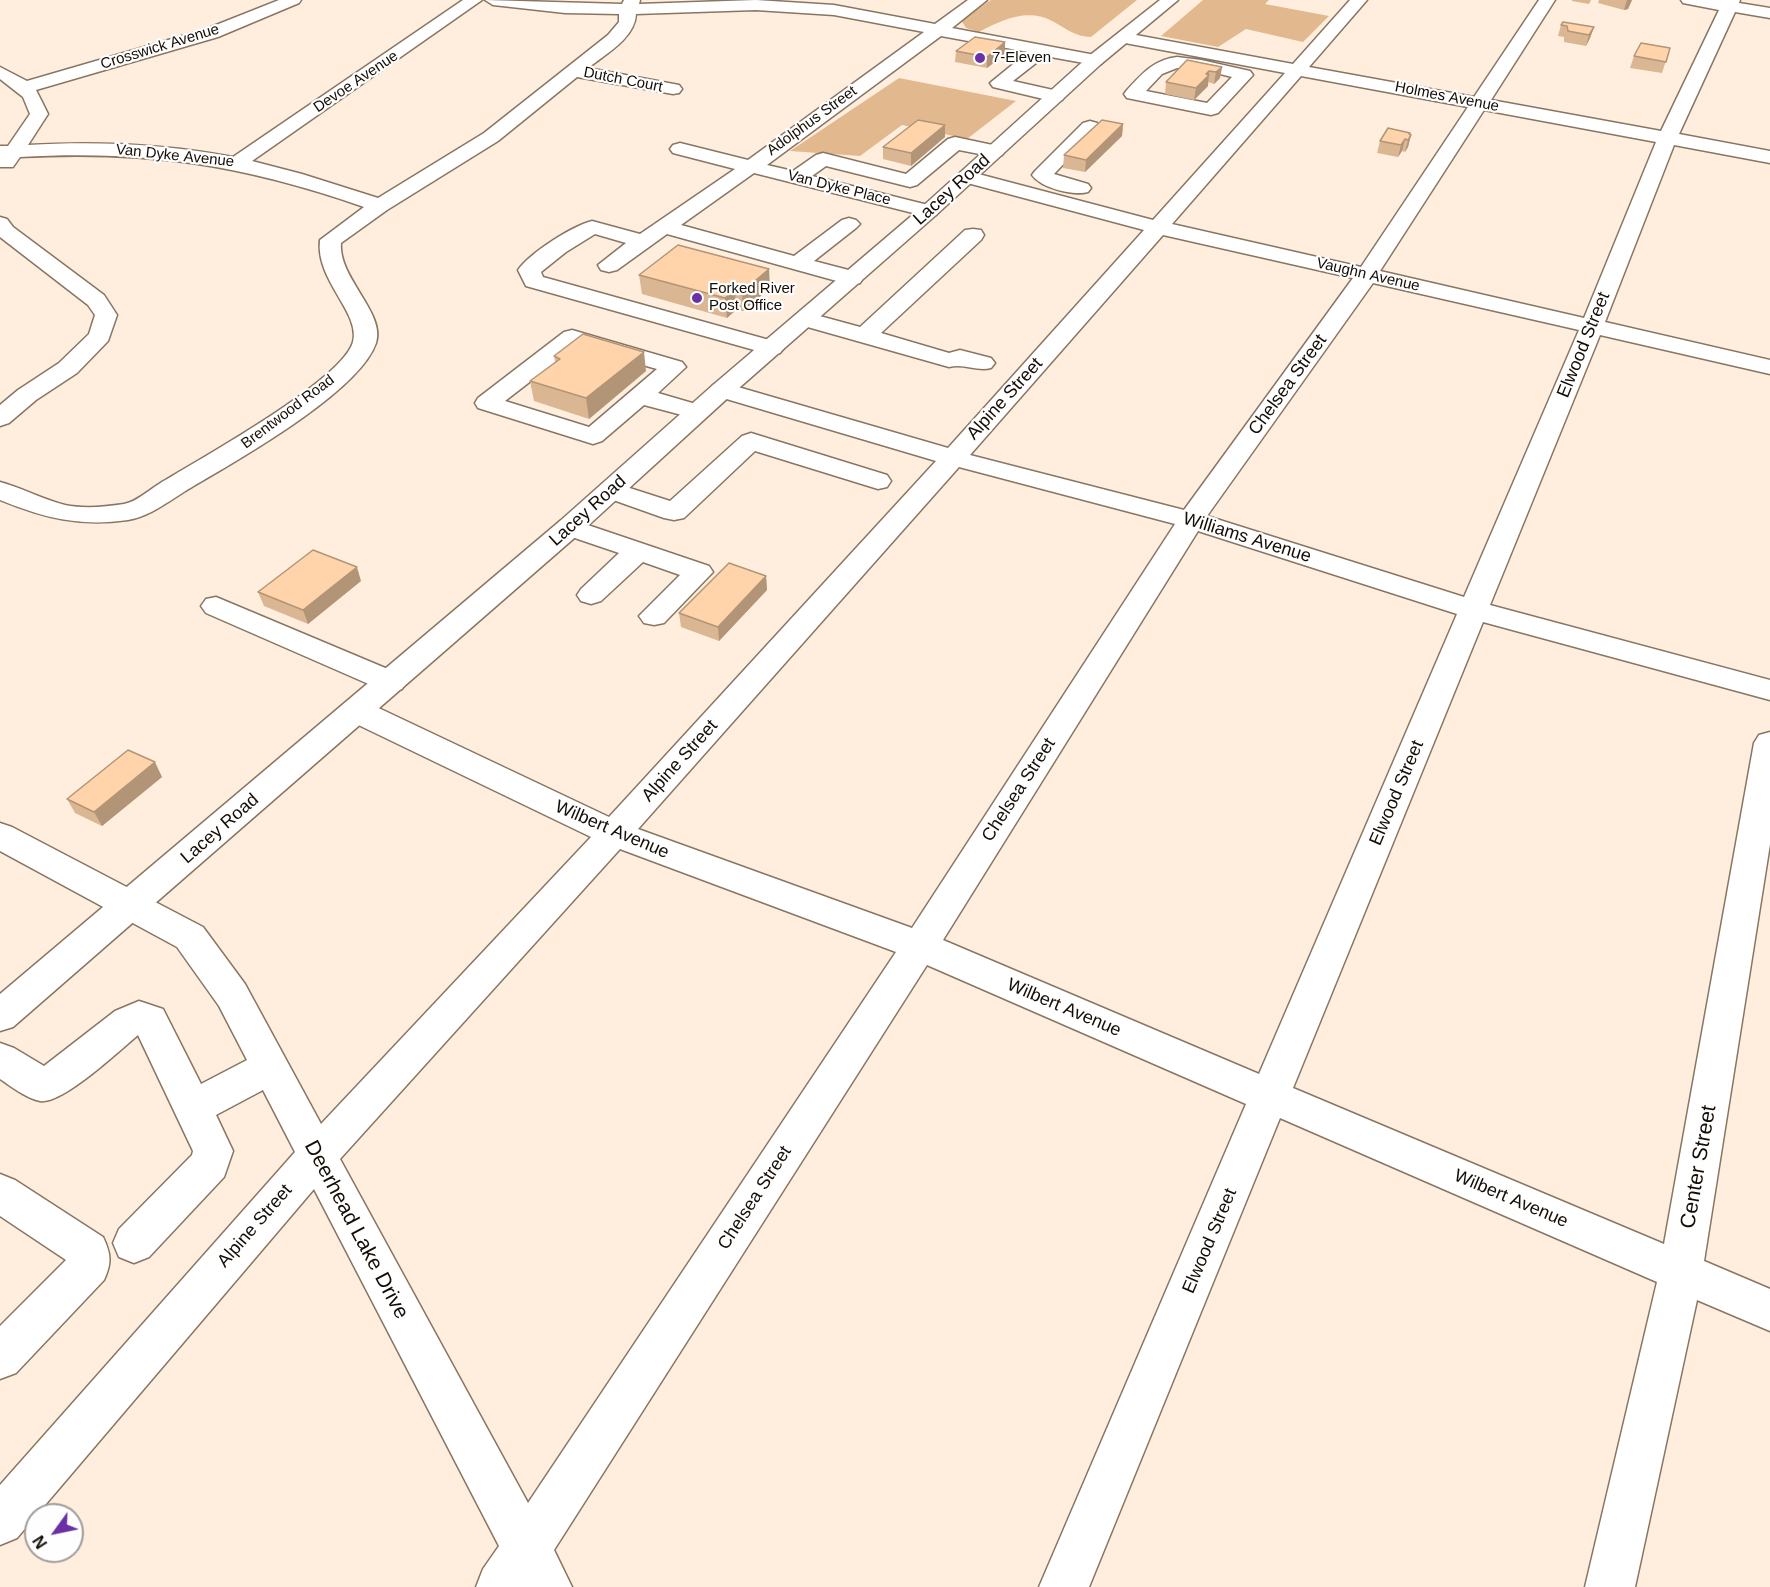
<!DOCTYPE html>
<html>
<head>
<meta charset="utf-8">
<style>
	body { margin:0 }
	#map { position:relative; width:1770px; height:1587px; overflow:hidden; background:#fed; font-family:Arial,sans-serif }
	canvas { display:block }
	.north { position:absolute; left:24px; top:1503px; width:60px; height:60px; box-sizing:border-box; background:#fefefe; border:2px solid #a09e9b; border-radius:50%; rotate:237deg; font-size:16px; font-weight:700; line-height:24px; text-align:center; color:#140d06 }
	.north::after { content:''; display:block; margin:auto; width:21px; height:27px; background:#6a31a7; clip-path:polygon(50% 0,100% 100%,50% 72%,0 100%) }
</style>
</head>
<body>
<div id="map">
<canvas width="1770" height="1587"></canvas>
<div class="north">N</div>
</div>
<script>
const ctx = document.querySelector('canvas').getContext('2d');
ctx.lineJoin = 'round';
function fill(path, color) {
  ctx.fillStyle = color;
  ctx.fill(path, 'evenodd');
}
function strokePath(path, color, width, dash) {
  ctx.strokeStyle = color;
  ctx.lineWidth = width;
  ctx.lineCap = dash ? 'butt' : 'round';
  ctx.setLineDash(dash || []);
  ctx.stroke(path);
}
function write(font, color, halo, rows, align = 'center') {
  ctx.font = font + ' Arial,sans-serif';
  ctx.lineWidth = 4.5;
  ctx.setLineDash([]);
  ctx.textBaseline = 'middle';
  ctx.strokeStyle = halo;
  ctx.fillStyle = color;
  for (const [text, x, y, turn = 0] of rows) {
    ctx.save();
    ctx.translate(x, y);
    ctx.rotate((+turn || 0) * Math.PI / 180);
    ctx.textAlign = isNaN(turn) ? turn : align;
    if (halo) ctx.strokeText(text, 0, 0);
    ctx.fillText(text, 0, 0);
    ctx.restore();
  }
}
fill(new Path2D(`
	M 991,0 L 1137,0 L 1091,37 C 1075,37 1066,28 1052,21 C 1027,8 1002,20 979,32 L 966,28 L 961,20 Z
	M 1203,0 L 1269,0 L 1265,4 L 1329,16 L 1303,42 L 1246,29 L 1218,47 L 1161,36 Z
	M 899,78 L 1016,101 L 967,139 L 902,125 L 860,156 L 790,151 Z`), '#e2b98f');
const minor = new Path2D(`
	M 279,0 L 301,0 L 299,3 L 218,37 L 36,90 L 48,114 L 28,145 C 97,141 165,144 233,157 L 463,0 L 482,0 L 252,161 L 302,174 L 378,198 L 484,133 L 608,35 L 619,22 L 619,14 L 565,13 L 493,5 L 485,0 L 622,4 L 624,0 L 640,0 L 639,4 L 756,0 L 834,5 L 935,24 L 968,0 L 987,0 L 952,28 L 1095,55 L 1101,56 L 1104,60 L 1101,64 L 1095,65 L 1045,56 L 1013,81 L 1062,92 L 1065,96 L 1062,100 L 1056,102 L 993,87 L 990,83 L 1028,52 L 941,36 L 767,165 L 793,171 L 816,155 L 823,153 L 906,174 L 948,139 L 955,137 L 1002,147 L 1005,151 L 1002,155 L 995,157 L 959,150 L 917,185 L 910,187 L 826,166 L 812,176 L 936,207 L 939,211 L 936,215 L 929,217 L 754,173 L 681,225 L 794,256 L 842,220 L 849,218 L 856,220 L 860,224 L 856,228 L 814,261 L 860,273 L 863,278 L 860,283 L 852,285 L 844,283 L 667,234 L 617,270 L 609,272 L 601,270 L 598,265 L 626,243 L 595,234 L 566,252 L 541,272 L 543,277 L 780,343 L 784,348 L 780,353 L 772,355 L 526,286 L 518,270 C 530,253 572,226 592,221 L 640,234 L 735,169 L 673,153 L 670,149 L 673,145 L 680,143 L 748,160 L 924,32 L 834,15 L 756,10 L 636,14 C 635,38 606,54 588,68 L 679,85 L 682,89 L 679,93 L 673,94 L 577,77 L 498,141 L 387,210 L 341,243 C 338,278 386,313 376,343 C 359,392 238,460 192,487 C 171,499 152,516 128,520 C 80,527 44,518 0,500 L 0,482 C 22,488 42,499 65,505 C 84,509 105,507 124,504 C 136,502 149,490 159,484 C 198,460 342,381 353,342 C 361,313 315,280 320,240 L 364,207 C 243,165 148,150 20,157 L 13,167 L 0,167 L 0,146 L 8,146 L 30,114 L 23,97 L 0,79 L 0,67 L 27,81 L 206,29 Z
	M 1350,0 L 1367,0 L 1309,67 L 1474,97 L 1539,0 L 1555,0 L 1491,100 L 1661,131 L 1719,10 L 1683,3 L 1681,0 L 1740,0 L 1739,3 L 1770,8 L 1770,18 L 1735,12 L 1679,134 L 1770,151 L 1770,163 L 1674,145 L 1605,322 L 1770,360 L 1770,374 L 1600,335 L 1490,605 L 1770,680 L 1770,700 L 1483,622 L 1293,1088 L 1664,1244 L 1754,743 L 1759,735 L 1770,732 L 1770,844 L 1704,1261 L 1770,1289 L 1770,1331 L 1697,1300 L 1635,1587 L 1585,1587 L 1657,1282 L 1280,1118 L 1089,1587 L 1039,1587 L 1246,1104 L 927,965 L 554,1550 L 572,1587 L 476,1587 L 483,1569 L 499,1546 L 314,1189 L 17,1538 L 0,1545 L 0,1485 L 295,1152 L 263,1090 L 216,1115 L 233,1151 L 224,1177 L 149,1257 L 134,1263 L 119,1257 L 113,1243 L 119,1229 L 192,1155 L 193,1151 L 138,1035 C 120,1050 62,1105 40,1101 C 26,1098 12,1087 0,1079 L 0,1043 L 14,1048 L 44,1066 L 115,1011 L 139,1001 L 163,1009 L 201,1084 L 247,1060 L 219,1006 L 177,947 L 0,851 L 0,823 L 12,827 L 203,927 L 245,984 L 321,1124 L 591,837 L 346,719 L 341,711 L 346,703 L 357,700 L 368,703 L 609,817 L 936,461 L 713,395 L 710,390 L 713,385 L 722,383 L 731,385 L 948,448 L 1144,230 L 960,181 L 957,177 L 960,173 L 967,171 L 1153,220 L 1285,73 L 1125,43 L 1119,42 L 1116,38 L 1119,34 L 1125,33 L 1293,64 ZM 1301,76 L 1468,107 L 1361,267 L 1172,224 ZM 1484,110 L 1656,142 L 1584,318 L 1380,271 ZM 1163,235 L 1353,278 L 1184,510 L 970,455 ZM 1373,283 L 1579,330 L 1464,597 L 1207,516 ZM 959,467 L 1175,524 L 912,928 L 638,829 ZM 1198,531 L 1457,614 L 1259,1074 L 943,940 ZM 620,849 L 896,952 L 528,1503 L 340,1159 Z
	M 1177,57 L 1201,60 L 1250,71 L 1253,75 L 1218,113 L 1211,115 L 1127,98 L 1124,94 L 1127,90 C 1142,74 1153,60 1177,57 ZM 1177,68 L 1204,70 L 1232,77 L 1207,103 L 1146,91 L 1162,74 Z
	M 1090,121 L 1097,123 L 1099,127 L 1054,174 L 1088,184 L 1091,188 L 1088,192 C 1073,196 1041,188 1032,175 L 1035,171 L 1083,123 Z
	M 0,217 L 7,219 L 13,227 L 104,295 L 117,315 L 108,341 L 77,373 L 36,400 L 9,423 L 0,426 L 0,405 L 18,390 L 59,363 L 89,334 L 95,315 L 88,305 L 0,237 Z
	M 973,229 L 981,230 L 984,235 L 981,240 L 881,333 L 949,353 L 960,350 L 991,358 L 995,363 L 991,368 C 977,372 964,363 949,367 L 797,324 L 793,319 L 797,314 L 805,312 L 860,327 L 965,230 Z
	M 572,330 L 682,362 L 686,367 L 658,393 L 706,407 L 709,412 L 706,417 L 697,419 L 644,405 L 602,441 L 593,444 L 478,408 L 475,403 L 478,398 L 564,332 ZM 576,346 L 657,369 L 589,427 L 505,401 Z
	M 751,433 L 887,475 L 891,481 L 887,487 L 878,489 L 755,451 L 684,518 L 674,520 L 664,518 L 602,496 L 598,490 L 602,484 L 611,482 L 670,501 L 742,436 Z
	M 570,519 L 709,566 L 713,572 L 664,623 L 654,625 L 644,623 L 639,616 L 680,575 L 643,562 L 601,601 L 591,604 L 581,601 L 577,595 L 581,589 L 619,553 L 560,533 L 556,527 L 560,521 Z
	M 216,597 L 402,675 L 406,682 L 402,689 L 391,692 L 380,689 L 206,613 L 201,606 L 206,599 Z
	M 0,1174 L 15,1180 L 103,1237 C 111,1254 112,1263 104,1280 L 16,1373 L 0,1379 L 0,1326 L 66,1260 L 0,1216 Z`);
const major = new Path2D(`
	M 1160,0 L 1178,0 L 1101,64 L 936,215 L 731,395 L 580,533 L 13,1027 L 0,1031 L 0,994 L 560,521 L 713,385 L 922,207 L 1089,56 Z`);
strokePath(minor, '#887663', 3);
strokePath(major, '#887663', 3);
fill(minor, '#fff');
fill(major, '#fff');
fill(new Path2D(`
	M 1572,0 L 1591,0 L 1589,4 L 1572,1 Z
	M 1599,0 L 1632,0 L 1628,9 L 1624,10 L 1598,3 Z
	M 1561,25 L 1594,27 L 1590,38 L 1586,46 L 1564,42 L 1564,37 L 1558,36 Z
	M 1670,48 L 1662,73 L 1630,68 L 1634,56 Z
	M 956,51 L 1005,54 L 987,68 L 955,62 Z
	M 1222,67 L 1220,78 L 1214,84 L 1208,82 L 1208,86 L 1194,100 L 1165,94 L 1166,82 Z
	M 1123,124 L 1122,136 L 1085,172 L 1063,168 L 1064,155 Z
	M 1410,133 L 1409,134 L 1411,135 L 1408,147 L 1405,152 L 1402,151 L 1398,157 L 1377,153 L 1380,141 Z
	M 945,137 L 911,166 L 883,159 L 883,147 Z
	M 639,275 L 770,288 L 743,311 L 736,310 L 727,318 L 642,294 Z
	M 554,356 L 646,371 L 589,419 L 534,401 L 530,381 L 555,362 Z
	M 766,576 L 767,590 L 719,641 L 681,627 L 679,613 Z
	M 361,581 L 308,624 L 264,606 L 258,592 Z
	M 162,777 L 102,826 L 75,813 L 67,799 Z`), '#dbb692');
fill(new Path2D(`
	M 1627,0 L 1632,0 L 1628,9 L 1624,10 Z
	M 1594,27 L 1590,38 L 1586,46 L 1589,35 Z
	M 1005,42 L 1005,54 L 987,68 L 987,57 Z
	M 1222,67 L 1220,78 L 1214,84 L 1216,72 Z
	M 1209,71 L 1208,86 L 1194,100 L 1196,88 Z
	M 1123,124 L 1122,136 L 1085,172 L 1086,160 Z
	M 945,125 L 945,137 L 911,166 L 911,153 Z
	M 1411,135 L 1408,147 L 1405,152 L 1408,140 Z
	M 1405,139 L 1402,151 L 1398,157 L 1401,145 Z
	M 769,269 L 770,288 L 743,311 L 742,292 Z
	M 735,290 L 736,310 L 727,318 L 725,298 Z
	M 644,352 L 646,371 L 589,419 L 586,398 Z
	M 357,567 L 361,581 L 308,624 L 303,610 Z
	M 766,576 L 767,590 L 719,641 L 718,627 Z
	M 155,762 L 162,777 L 102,826 L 94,812 Z`), '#b29477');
const building = new Path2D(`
	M 1563,22 L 1594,27 L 1589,35 L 1568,31 L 1567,26 L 1561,25 Z
	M 975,37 L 1005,42 L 987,57 L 956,51 Z
	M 1641,43 L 1670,48 L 1666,62 L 1634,56 Z
	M 1187,60 L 1222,67 L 1216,72 L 1209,71 L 1206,74 L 1209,75 L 1196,88 L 1166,82 Z
	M 918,120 L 945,125 L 911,153 L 883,147 Z
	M 1102,120 L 1123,124 L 1086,160 L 1064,155 Z
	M 1388,128 L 1410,133 L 1409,134 L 1411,135 L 1408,140 L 1405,139 L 1401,145 L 1380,141 Z
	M 678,245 L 769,269 L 742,292 L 735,290 L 725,298 L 639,275 Z
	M 583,334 L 644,352 L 586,398 L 530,381 L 560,359 L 554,356 Z
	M 313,550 L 357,567 L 303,610 L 258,592 Z
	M 729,563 L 766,576 L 718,627 L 679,613 Z
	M 128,750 L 155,762 L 94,812 L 67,799 Z`);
fill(building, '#ffd4aa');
strokePath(building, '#b29477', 1.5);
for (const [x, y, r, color] of [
	[980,58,6,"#6a31a7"],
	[697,298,6,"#6a31a7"]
]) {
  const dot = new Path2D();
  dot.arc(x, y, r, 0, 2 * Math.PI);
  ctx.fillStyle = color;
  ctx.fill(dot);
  strokePath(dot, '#fefefe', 2);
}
write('15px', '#140d06', '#fefefe', [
	["Crosswick Avenue",160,47,-17],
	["Dutch Court",623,80,11],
	["Devoe Avenue",356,82,-34],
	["Holmes Avenue",1447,97,11],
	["Adolphus Street",812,121,-36],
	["Van Dyke Avenue",175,156,6],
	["Van Dyke Place",839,188,14],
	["Vaughn Avenue",1368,275,13],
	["Brentwood Road",288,412,-37]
]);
write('15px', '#140d06', '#fefefe', [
	["7-Eleven",992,58],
	["Forked River",709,289],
	["Post Office",709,306]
], 'left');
write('18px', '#140d06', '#fefefe', [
	["Lacey Road",952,190,-42],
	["Elwood Street",1584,345,-68],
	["Chelsea Street",1288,385,-54],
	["Alpine Street",1005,399,-48],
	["Lacey Road",588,511,-42],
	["Williams Avenue",1247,538,17],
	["Alpine Street",680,761,-48],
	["Chelsea Street",1019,790,-57],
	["Elwood Street",1397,793,-67],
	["Lacey Road",220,829,-41],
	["Wilbert Avenue",612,830,23],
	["Wilbert Avenue",1064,1008,23],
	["Chelsea Street",755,1198,-57],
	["Wilbert Avenue",1511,1199,23],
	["Alpine Street",255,1226,-49],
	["Elwood Street",1210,1241,-67]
]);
write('21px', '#140d06', '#fefefe', [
	["Center Street",1699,1167,-80],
	["Deerhead Lake Drive",356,1230,62]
]);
</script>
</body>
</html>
